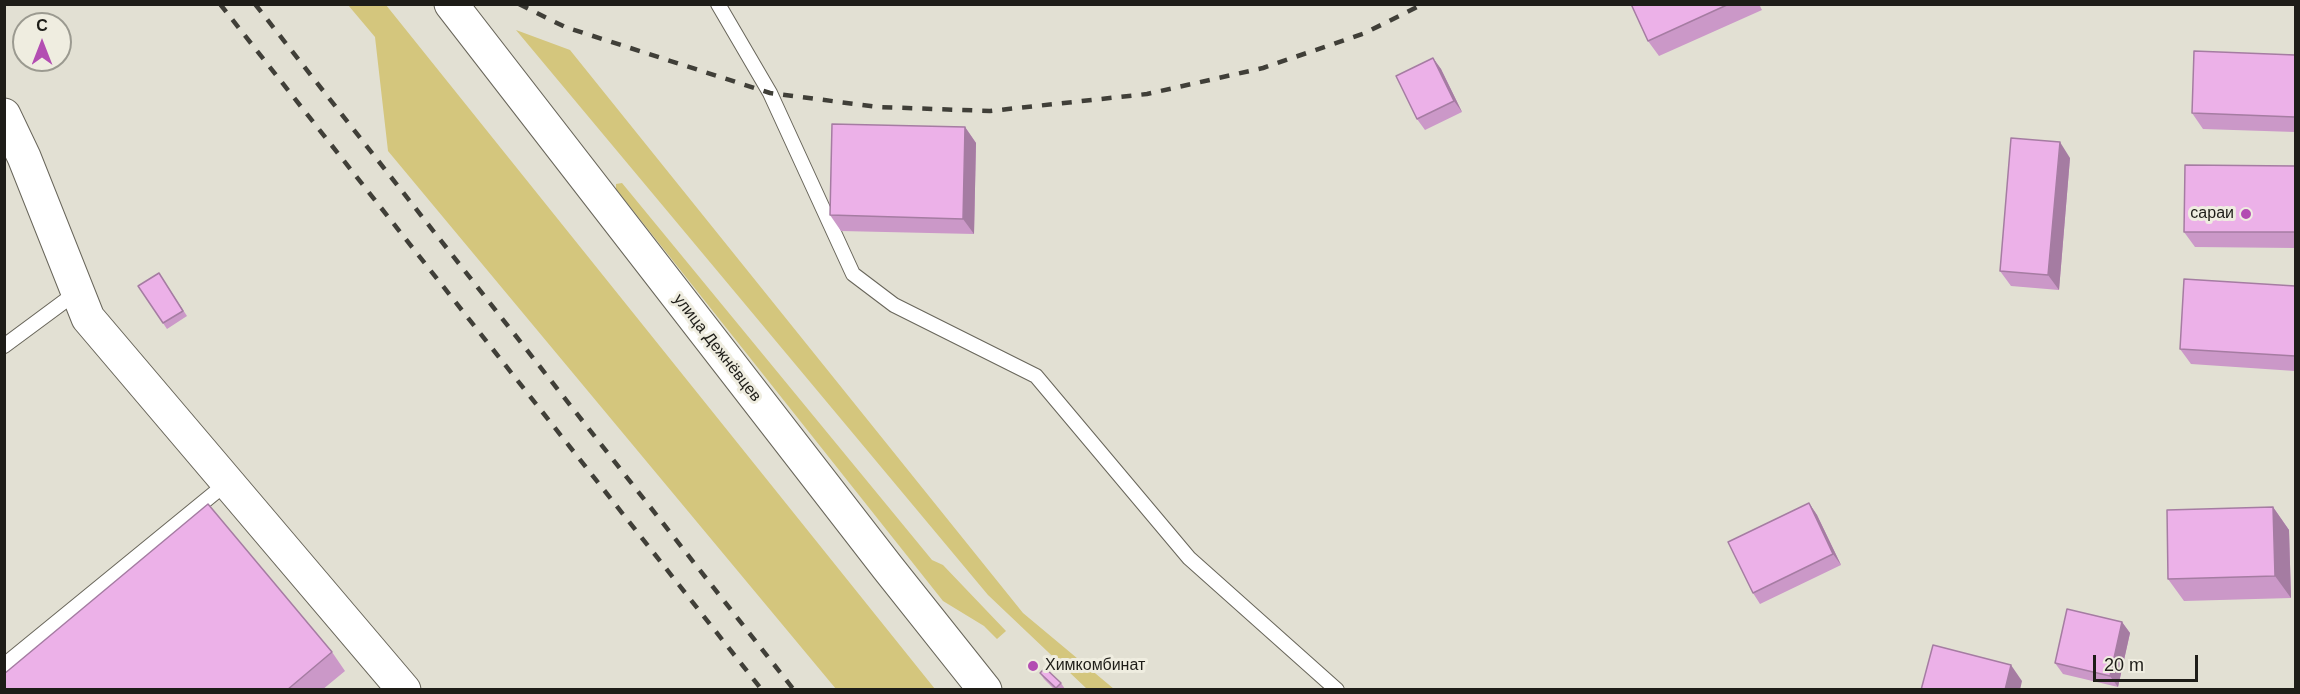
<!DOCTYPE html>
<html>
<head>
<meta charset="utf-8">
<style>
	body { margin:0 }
	#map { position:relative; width:2300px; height:694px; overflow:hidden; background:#e2e0d3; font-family:Helvetica,sans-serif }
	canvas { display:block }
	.frame { position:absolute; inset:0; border:6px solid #1e1d18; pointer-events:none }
	.north { position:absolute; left:12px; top:12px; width:60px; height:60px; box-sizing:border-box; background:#efede0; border:2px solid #9b9a90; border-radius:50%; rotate:0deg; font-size:16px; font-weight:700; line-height:24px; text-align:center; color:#1e1d18 }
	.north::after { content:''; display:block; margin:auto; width:21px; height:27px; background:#b34db2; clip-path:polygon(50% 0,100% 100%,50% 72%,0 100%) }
	.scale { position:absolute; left:2093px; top:655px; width:105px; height:27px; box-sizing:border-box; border:3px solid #1e1d18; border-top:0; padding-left:8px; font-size:18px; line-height:21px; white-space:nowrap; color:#1e1d18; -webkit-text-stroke:4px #efede0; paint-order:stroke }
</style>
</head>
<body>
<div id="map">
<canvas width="2300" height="694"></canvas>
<div class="frame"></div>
<div class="north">С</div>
<div class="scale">20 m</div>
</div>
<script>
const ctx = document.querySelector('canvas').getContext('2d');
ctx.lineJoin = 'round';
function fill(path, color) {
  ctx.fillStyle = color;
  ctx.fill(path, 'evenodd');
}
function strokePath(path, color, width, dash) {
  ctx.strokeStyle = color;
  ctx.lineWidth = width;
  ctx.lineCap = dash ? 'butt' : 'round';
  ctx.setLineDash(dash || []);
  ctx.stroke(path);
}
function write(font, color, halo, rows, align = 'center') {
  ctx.font = font + ' Helvetica,sans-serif';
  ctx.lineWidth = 6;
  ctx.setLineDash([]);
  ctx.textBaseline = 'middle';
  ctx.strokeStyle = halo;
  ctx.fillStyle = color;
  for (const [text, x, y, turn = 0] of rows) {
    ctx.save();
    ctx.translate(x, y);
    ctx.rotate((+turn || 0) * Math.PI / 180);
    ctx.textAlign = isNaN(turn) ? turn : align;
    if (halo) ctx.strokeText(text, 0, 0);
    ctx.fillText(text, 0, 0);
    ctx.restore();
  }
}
fill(new Path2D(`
	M 348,5 L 386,5 L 935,689 L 836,689 L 388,151 L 375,37 Z
	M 516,30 L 570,50 L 1023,613 L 1114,689 L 1087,689 L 988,595 Z
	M 622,183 L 932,560 L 943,565 L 1006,631 L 997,639 L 984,626 L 943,601 L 616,189 L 616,184 Z`), '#d4c67d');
const lane = new Path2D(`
	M 718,4 L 770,93 L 853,274 L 894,305 L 1036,376 L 1189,558 L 1337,690
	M 4,346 L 77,292
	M 4,665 L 228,482`);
const secondary = new Path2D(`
	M 451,4 L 888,568 L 985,690
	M 4,115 L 24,157 L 88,318 L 404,690`);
strokePath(lane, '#68655a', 16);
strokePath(secondary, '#68655a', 35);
strokePath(lane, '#fff', 14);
strokePath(secondary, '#fff', 33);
strokePath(new Path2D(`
	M 220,4 L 762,690
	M 255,4 L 794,690
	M 519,4 L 565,27 L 770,93 L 878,107 L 990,111 L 1147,94 L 1263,68 L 1365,33 L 1423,4`), '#403f38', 4.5, [10, 10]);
fill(new Path2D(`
	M 1631,4 L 1759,4 L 1762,10 L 1659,56 L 1648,41 Z
	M 2295,55 L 2295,132 L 2203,129 L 2192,113 Z
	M 1433,58 L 1441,69 L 1462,112 L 1425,130 L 1417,119 Z
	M 965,127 L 976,143 L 974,234 L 841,231 L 830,215 Z
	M 2070,158 L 2059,290 L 2011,286 L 2000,271 Z
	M 2295,166 L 2295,248 L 2195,247 L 2184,232 Z
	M 159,273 L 187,316 L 167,329 L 138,286 Z
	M 2295,286 L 2295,371 L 2191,364 L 2180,349 Z
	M 1809,503 L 1817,515 L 1841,565 L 1760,604 L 1753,593 Z
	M 2273,507 L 2289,530 L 2291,598 L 2184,601 L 2168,579 Z
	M 2122,622 L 2130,633 L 2118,687 L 2063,674 L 2055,663 Z
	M 332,652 L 345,671 L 322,690 L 4,690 Z
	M 1040,673 L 1061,683 L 1065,689 L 1055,690 L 1044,679 Z`), '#cb98c8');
fill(new Path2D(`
	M 1433,58 L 1441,69 L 1462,112 L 1454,101 Z
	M 965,127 L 976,143 L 974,234 L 963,219 Z
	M 2060,142 L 2070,158 L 2059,290 L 2048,275 Z
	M 1809,503 L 1817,515 L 1841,565 L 1833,554 Z
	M 2273,507 L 2289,530 L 2291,598 L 2275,576 Z
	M 2122,622 L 2130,633 L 2118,687 L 2110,676 Z
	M 2011,665 L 2022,681 L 2020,690 L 2005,690 Z`), '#a57ca2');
const building = new Path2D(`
	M 1631,4 L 1729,4 L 1648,41 Z
	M 2194,51 L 2295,55 L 2295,117 L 2192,113 Z
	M 1433,58 L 1454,101 L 1417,119 L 1396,76 Z
	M 832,124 L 965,127 L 963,219 L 830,215 Z
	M 2011,138 L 2060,142 L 2048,275 L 2000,271 Z
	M 2185,165 L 2295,166 L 2295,232 L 2184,232 Z
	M 159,273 L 183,311 L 163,323 L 138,286 Z
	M 2184,279 L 2295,286 L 2295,356 L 2180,349 Z
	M 1809,503 L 1833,554 L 1753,593 L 1728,542 Z
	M 208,504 L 332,652 L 287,690 L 4,690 L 4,674 Z
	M 2273,507 L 2275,576 L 2168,579 L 2167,510 Z
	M 2067,609 L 2122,622 L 2110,676 L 2055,663 Z
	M 1933,645 L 2011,665 L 2005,690 L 1921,690 Z
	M 1045,668 L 1061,683 L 1056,688 L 1040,673 Z`);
fill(building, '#ecb1e8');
strokePath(building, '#a57ca2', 1.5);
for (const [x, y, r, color] of [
	[2246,214,6,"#b34db2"],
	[1033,666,6,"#b34db2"]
]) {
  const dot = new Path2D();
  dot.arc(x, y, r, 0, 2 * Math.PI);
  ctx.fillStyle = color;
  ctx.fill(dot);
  strokePath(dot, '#efede0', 2);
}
write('16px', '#1e1d18', '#efede0', [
	["сараи",2234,214],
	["Химкомбинат",1045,666,"left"]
], 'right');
write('16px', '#1e1d18', '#efede0', [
	["улица Дежнёвцев",717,348,52]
]);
</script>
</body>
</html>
